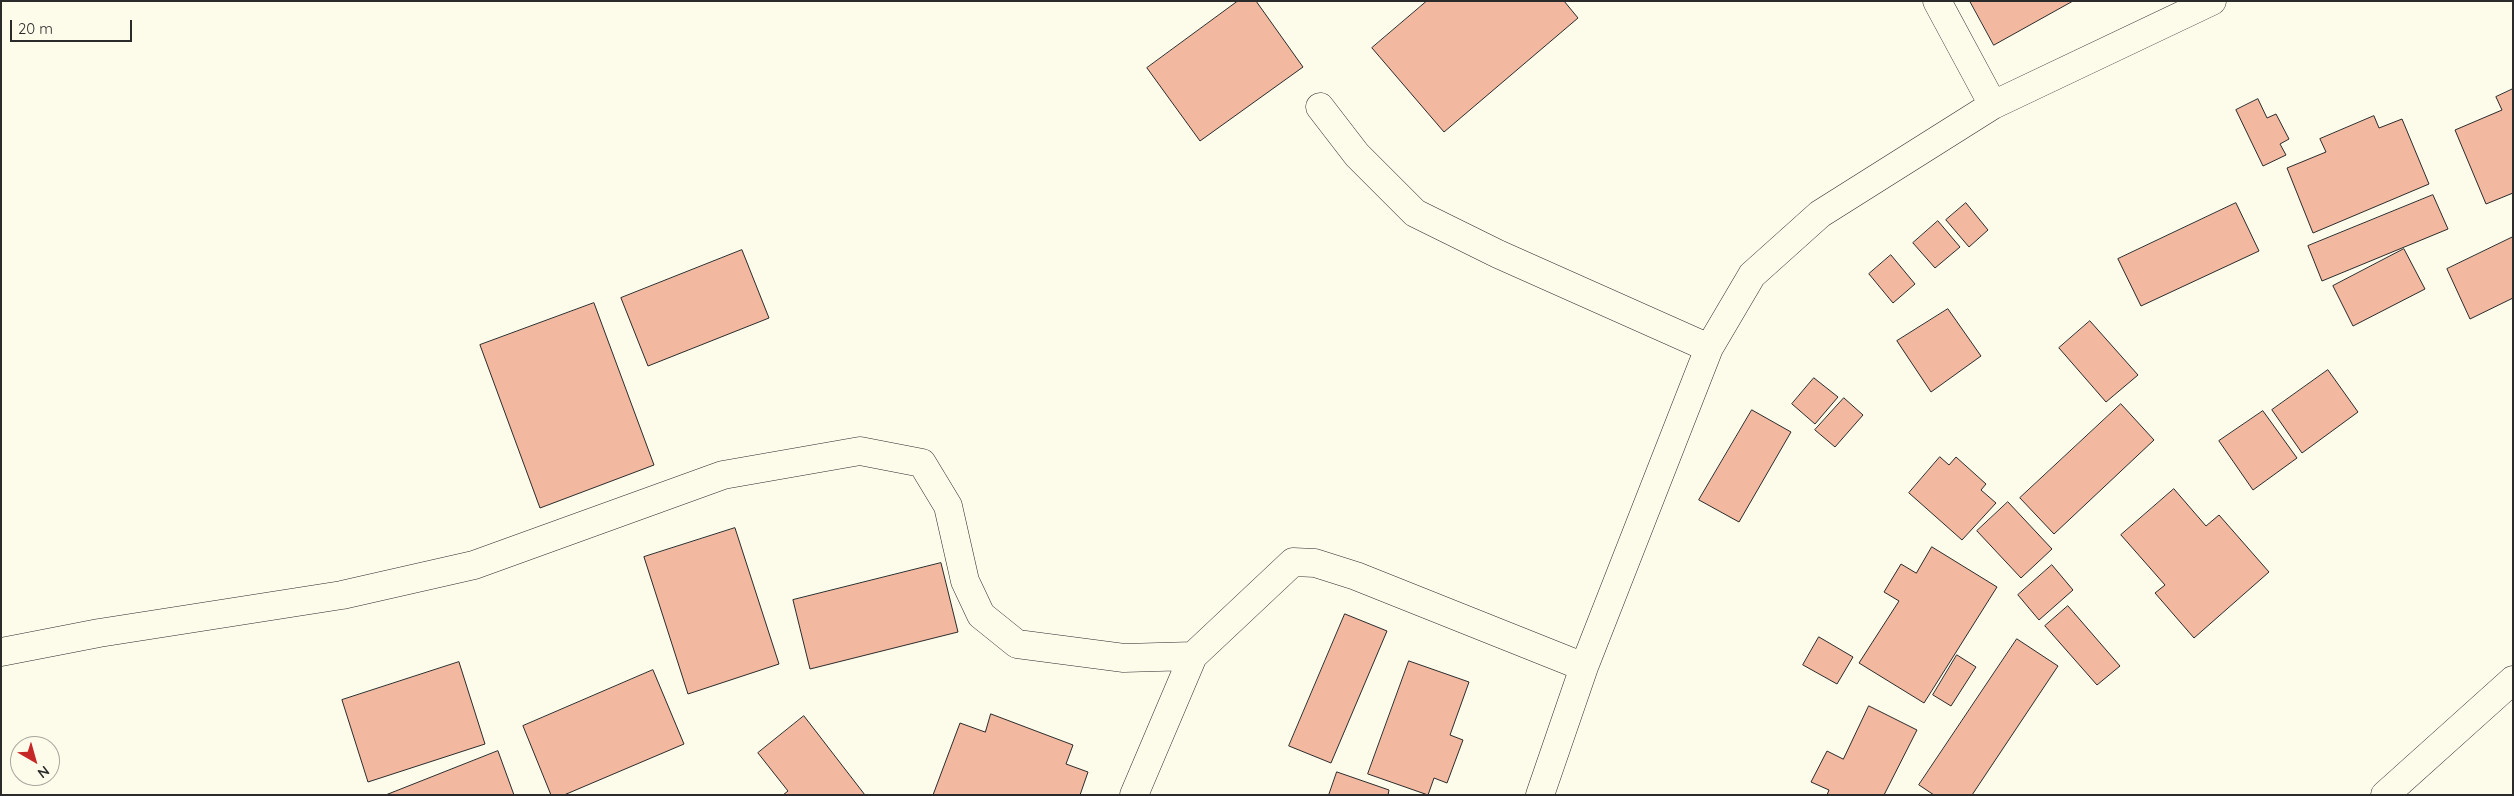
<!DOCTYPE html>
<html>
<head>
<meta charset="utf-8">
<style>
	body { margin:0 }
	#map { position:relative; width:2514px; height:796px; overflow:hidden; background:#fdfbea; font-family:Quicksand,sans-serif }
	canvas { display:block }
	.frame { position:absolute; inset:0; border:2px solid #2b2b2b; pointer-events:none }
	.north { position:absolute; left:10px; top:736px; width:50px; height:50px; box-sizing:border-box; background:#fdfbea; border:1px solid #a9a89e; border-radius:50%; rotate:142deg; font-size:14px; font-weight:700; line-height:20px; text-align:center; color:#2b2b2b }
	.north::after { content:''; display:block; margin:auto; width:18px; height:22px; background:#c62828; clip-path:polygon(50% 0,100% 100%,50% 72%,0 100%) }
	.scale { position:absolute; left:10px; top:20px; width:122px; height:22px; box-sizing:border-box; border:2px solid #2b2b2b; border-top:0; padding-left:6px; font-size:15px; line-height:18px; white-space:nowrap; color:#2b2b2b; -webkit-text-stroke:4px #fdfbea; paint-order:stroke }
</style>
</head>
<body>
<div id="map">
<canvas width="2514" height="796"></canvas>
<div class="frame"></div>
<div class="north">N</div>
<div class="scale">20 m</div>
</div>
<script>
const ctx = document.querySelector('canvas').getContext('2d');
ctx.lineJoin = 'round';
function fill(path, color) {
  ctx.fillStyle = color;
  ctx.fill(path, 'evenodd');
}
function strokePath(path, color, width, dash) {
  ctx.strokeStyle = color;
  ctx.lineWidth = width;
  ctx.lineCap = dash ? 'butt' : 'round';
  ctx.setLineDash(dash || []);
  ctx.stroke(path);
}
const building = new Path2D(`
	M 1238,1 L 1256,1 L 1303,67 L 1200,141 L 1147,68 Z
	M 1427,1 L 1564,1 L 1578,18 L 1444,132 L 1372,48 Z
	M 1970,1 L 2073,1 L 1994,45 Z
	M 2513,89 L 2513,193 L 2486,204 L 2455,130 L 2502,110 L 2496,97 Z
	M 2258,99 L 2267,118 L 2276,114 L 2289,139 L 2280,144 L 2286,155 L 2263,166 L 2236,110 Z
	M 2374,116 L 2379,128 L 2402,119 L 2429,184 L 2313,233 L 2287,168 L 2326,152 L 2320,139 Z
	M 2433,195 L 2448,229 L 2322,281 L 2308,246 Z
	M 1966,203 L 1988,230 L 1969,247 L 1946,220 Z
	M 2236,203 L 2259,251 L 2141,306 L 2118,259 Z
	M 1938,221 L 1960,247 L 1935,268 L 1913,243 Z
	M 2513,237 L 2513,298 L 2470,319 L 2447,269 Z
	M 2404,249 L 2425,289 L 2353,326 L 2333,286 Z
	M 742,250 L 769,318 L 648,366 L 621,298 Z
	M 1891,255 L 1915,284 L 1893,303 L 1869,274 Z
	M 594,303 L 654,465 L 540,508 L 480,345 Z
	M 1948,309 L 1981,356 L 1931,392 L 1897,341 Z
	M 2090,321 L 2138,375 L 2106,402 L 2059,348 Z
	M 2328,370 L 2358,412 L 2302,453 L 2272,410 Z
	M 1814,378 L 1838,397 L 1815,424 L 1792,404 Z
	M 1844,398 L 1863,415 L 1835,447 L 1815,430 Z
	M 2121,404 L 2154,440 L 2054,534 L 2020,498 Z
	M 1752,410 L 1791,432 L 1739,522 L 1699,500 Z
	M 2263,411 L 2297,458 L 2253,490 L 2219,441 Z
	M 1940,457 L 1949,465 L 1956,457 L 1986,484 L 1981,490 L 1996,503 L 1962,540 L 1909,493 Z
	M 2174,489 L 2206,526 L 2219,515 L 2269,572 L 2194,638 L 2155,593 L 2165,585 L 2121,535 Z
	M 2008,502 L 2052,549 L 2021,578 L 1977,531 Z
	M 735,528 L 779,664 L 688,694 L 644,557 Z
	M 1932,547 L 1997,587 L 1924,703 L 1859,663 L 1899,601 L 1884,592 L 1901,564 L 1916,573 Z
	M 941,563 L 958,632 L 810,669 L 793,600 Z
	M 2052,565 L 2073,590 L 2039,620 L 2018,595 Z
	M 2068,606 L 2120,666 L 2097,685 L 2045,626 Z
	M 1345,614 L 1387,631 L 1331,763 L 1289,746 Z
	M 1819,637 L 1853,657 L 1837,684 L 1803,665 Z
	M 2017,639 L 2058,666 L 1972,795 L 1934,795 L 1919,785 Z
	M 1957,655 L 1976,667 L 1951,706 L 1933,695 Z
	M 1409,661 L 1469,682 L 1450,735 L 1463,740 L 1447,783 L 1434,778 L 1428,795 L 1368,774 Z
	M 459,662 L 485,744 L 368,782 L 342,700 Z
	M 653,670 L 684,744 L 564,795 L 551,795 L 523,726 Z
	M 1869,706 L 1917,730 L 1884,795 L 1827,795 L 1829,790 L 1811,782 L 1827,751 L 1843,759 Z
	M 991,714 L 1073,745 L 1066,764 L 1088,772 L 1080,795 L 933,795 L 960,723 L 985,732 Z
	M 804,716 L 865,795 L 783,795 L 788,791 L 758,753 Z
	M 498,751 L 514,795 L 386,795 Z
	M 1337,772 L 1389,790 L 1388,795 L 1329,795 Z`);
fill(building, '#f2b8a0');
strokePath(building, '#2b2b2b', 1);
const minor = new Path2D(`
	M 1937,1 L 1993,105
	M 1320,107 L 1357,155 L 1415,213 L 1498,254 L 1709,348
	M 1,652 L 99,633 L 342,595 L 474,565 L 723,475 L 860,451 L 922,463 L 948,506 L 965,581 L 981,615 L 1017,644 L 1124,658 L 1193,656 L 1293,562 L 1315,563 L 1356,576 L 1584,667
	M 1134,795 L 1193,656
	M 1540,795 L 1584,667 L 1709,348 L 1752,275 L 1820,214 L 1993,105 L 2212,1
	M 2385,795 L 2513,680`);
strokePath(minor, '#2b2b2b', 29);
strokePath(minor, '#fdfbea', 28);
</script>
</body>
</html>
